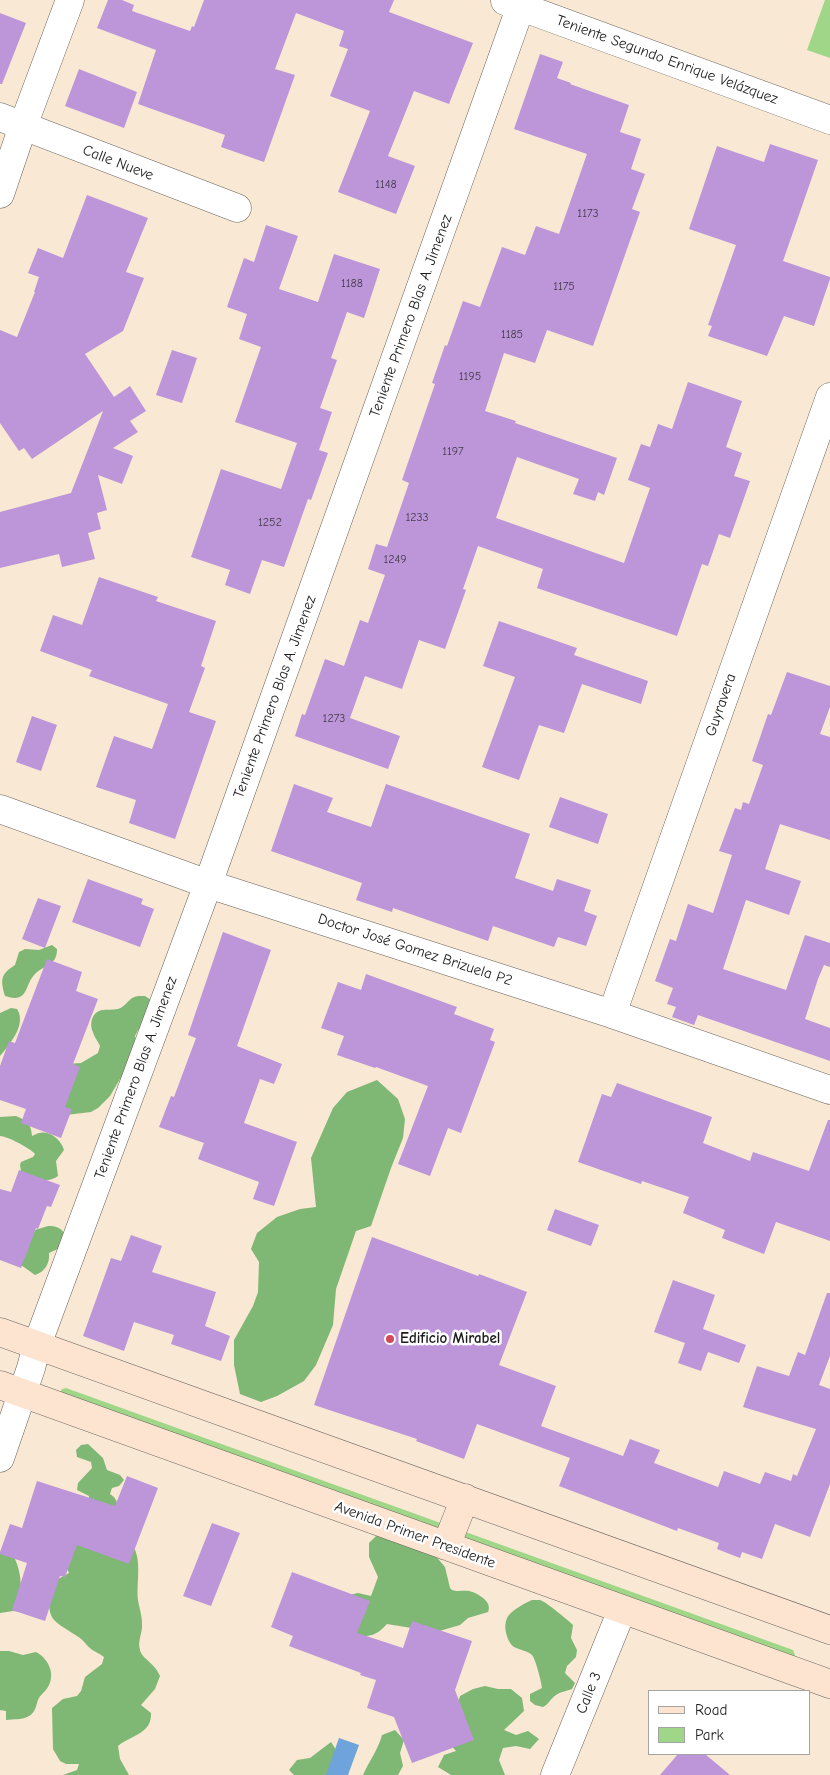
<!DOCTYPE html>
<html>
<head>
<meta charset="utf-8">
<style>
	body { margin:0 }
	#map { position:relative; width:830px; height:1775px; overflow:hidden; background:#f8e8d4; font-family:"Comic Neue",sans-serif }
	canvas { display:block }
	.legend { position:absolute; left:648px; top:1690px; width:162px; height:65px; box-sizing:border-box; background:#fff; border:1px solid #a4a4a4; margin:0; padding:6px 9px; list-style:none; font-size:15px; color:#1c1c1c }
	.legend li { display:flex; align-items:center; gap:10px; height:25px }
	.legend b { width:25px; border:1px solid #a4a4a4 }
</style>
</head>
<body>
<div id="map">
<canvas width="830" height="1775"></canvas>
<ul class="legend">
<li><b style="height:6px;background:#fde4d1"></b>Road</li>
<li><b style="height:14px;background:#9fd687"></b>Park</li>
</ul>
</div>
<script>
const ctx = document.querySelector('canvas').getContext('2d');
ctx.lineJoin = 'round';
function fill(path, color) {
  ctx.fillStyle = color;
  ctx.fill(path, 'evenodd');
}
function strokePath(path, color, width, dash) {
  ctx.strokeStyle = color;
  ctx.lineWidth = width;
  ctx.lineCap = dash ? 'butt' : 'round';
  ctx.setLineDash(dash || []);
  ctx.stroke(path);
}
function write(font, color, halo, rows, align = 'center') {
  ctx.font = font + ' "Comic Neue",sans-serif';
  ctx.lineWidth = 5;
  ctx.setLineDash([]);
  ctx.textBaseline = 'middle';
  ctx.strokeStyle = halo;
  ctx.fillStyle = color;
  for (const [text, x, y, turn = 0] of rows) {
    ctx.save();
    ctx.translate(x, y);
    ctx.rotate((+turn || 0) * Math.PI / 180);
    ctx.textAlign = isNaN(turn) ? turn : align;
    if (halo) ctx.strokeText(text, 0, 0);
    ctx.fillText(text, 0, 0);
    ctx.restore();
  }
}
fill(new Path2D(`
	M 825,0 L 830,0 L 830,58 L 807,50 Z
	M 66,1388 L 793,1650 L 795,1655 L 794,1658 L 59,1395 L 62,1389 Z`), '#9fd687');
fill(new Path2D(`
	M 52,945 L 57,949 C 57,966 45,964 35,974 C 24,985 29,1004 5,996 C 0,979 1,974 15,965 L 19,952 L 25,949 L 39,950 Z
	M 138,996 L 145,996 L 151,1000 L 149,1020 L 138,1030 L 135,1036 L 136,1044 L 134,1074 L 120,1079 L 110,1096 L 98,1108 L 91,1112 L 66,1115 L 54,1078 L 67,1064 L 81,1063 L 98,1053 L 100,1046 C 98,1041 94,1037 93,1032 C 89,1024 92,1011 103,1010 C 108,1009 117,1011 122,1007 C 129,1002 129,998 138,996 Z
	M 11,1008 L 17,1009 C 27,1024 10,1044 0,1056 L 0,1013 Z
	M 377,1080 L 398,1099 L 405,1119 L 403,1138 L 391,1168 L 371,1226 L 356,1231 L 336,1289 L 333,1325 L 316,1365 L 304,1381 L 277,1396 L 261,1402 L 240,1394 L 234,1365 L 234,1340 L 253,1306 L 258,1292 L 259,1262 L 251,1249 L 257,1233 L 277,1217 L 300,1209 L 316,1207 L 311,1158 L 333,1108 L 347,1092 Z
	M 16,1116 C 28,1121 31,1124 32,1136 C 35,1135 37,1133 40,1133 C 50,1130 62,1141 64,1150 L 56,1161 L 58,1176 C 45,1185 33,1178 21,1171 L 20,1165 L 21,1162 L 33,1157 L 35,1154 C 30,1148 7,1136 0,1136 L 0,1117 Z
	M 48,1226 C 56,1226 60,1227 65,1234 L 62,1247 L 49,1253 C 50,1263 45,1272 35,1275 L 21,1265 L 35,1230 Z
	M 88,1444 L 103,1458 L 107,1470 L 120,1475 L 124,1480 L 119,1486 L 112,1488 L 110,1494 C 120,1501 118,1507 116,1518 L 89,1503 L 89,1496 L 77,1490 L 78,1483 L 92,1468 L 91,1462 L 77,1457 L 76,1450 L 81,1445 Z
	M 379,1533 L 434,1554 L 445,1567 L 450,1588 L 452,1590 C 458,1592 463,1590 469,1591 C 478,1593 493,1602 488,1612 L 468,1618 L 460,1625 L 436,1632 L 387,1624 C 376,1636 371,1636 355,1637 L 345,1596 L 358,1593 L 371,1596 L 378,1577 L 369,1557 L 369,1543 Z
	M 78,1541 L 131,1543 C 143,1558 136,1582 138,1600 C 139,1607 142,1615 142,1623 C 143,1632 137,1641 140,1650 C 142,1659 155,1663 160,1676 L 155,1689 L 141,1705 L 151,1713 C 152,1734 131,1735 118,1746 L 120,1759 L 129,1775 L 63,1775 L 77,1770 L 79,1764 L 66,1764 L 60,1761 L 53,1749 L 52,1708 L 63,1699 L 77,1696 L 81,1691 L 85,1677 L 102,1664 L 104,1657 C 99,1653 95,1652 91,1649 C 87,1646 84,1641 80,1638 C 50,1618 46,1622 51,1583 L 69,1573 L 66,1566 Z
	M 0,1553 L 12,1554 C 23,1570 21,1593 21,1612 L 13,1611 L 0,1613 Z
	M 532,1600 C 533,1600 539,1600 540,1600 C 545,1601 569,1621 573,1625 L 571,1638 L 577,1650 L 576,1657 L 567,1666 L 565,1673 L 575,1683 L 572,1689 C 567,1691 560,1692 556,1695 C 550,1699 549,1704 543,1707 L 535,1705 L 530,1701 L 530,1694 L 542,1688 C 542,1684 535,1657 532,1655 C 528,1651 520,1650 514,1647 C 506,1641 502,1623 509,1615 C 514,1609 525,1603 532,1600 Z
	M 0,1651 L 9,1651 L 23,1655 L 36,1652 C 48,1658 56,1674 48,1687 C 45,1692 40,1695 38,1700 C 36,1706 35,1713 29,1716 C 23,1720 13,1719 6,1720 L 6,1711 L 0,1710 Z
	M 485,1686 L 498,1689 L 511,1689 L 522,1698 L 524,1711 L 504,1730 L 516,1735 L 528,1731 L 539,1739 L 530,1749 L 516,1746 L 503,1748 L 499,1760 L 505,1775 L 451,1775 L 438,1767 L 444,1755 L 456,1751 L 447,1741 L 460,1696 L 473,1689 Z
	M 395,1730 L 404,1740 L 400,1753 L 403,1766 L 398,1775 L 363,1775 C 369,1761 378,1750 382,1735 Z
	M 331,1742 L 338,1753 L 337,1775 L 294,1775 L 289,1770 L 297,1760 L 310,1758 Z`), '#7fb774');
fill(new Path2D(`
	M 339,1738 L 359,1745 L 348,1775 L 326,1775 Z`), '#6fa3db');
fill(new Path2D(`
	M 108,0 L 122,0 L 134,5 L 132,11 L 190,31 L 192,26 L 194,27 L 204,0 L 394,0 L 389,12 L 473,43 L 449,104 L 414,91 L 388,156 L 415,166 L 396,214 L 338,192 L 370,111 L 330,96 L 348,49 L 339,46 L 344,31 L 296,13 L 275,69 L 295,75 L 264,162 L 221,147 L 225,135 L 138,104 L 156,50 L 97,28 Z
	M 0,13 L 26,23 L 2,84 L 0,84 Z
	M 540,54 L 563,62 L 557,78 L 571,83 L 570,84 L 629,105 L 620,132 L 641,139 L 631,169 L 645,174 L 632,209 L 640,212 L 593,346 L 547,330 L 535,363 L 504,353 L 485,411 L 516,421 L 515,423 L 617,458 L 604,495 L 598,492 L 595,501 L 573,494 L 579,479 L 517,457 L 496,518 L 624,563 L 650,488 L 628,480 L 641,444 L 650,447 L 658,424 L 672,429 L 688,382 L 742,401 L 726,447 L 742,453 L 734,476 L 750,481 L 730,538 L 719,534 L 708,566 L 702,564 L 677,636 L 537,588 L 543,569 L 478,546 L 463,589 L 466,590 L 445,649 L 419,640 L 402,689 L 365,676 L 350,718 L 400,736 L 388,769 L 295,736 L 302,714 L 305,715 L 325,659 L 344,666 L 360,620 L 368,623 L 385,575 L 368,569 L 376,544 L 387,547 L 409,483 L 402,480 L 435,384 L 432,383 L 445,345 L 447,346 L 463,301 L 480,307 L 502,247 L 525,255 L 536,226 L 559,234 L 587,154 L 514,129 Z
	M 79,69 L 137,92 L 124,128 L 65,106 Z
	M 770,144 L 818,160 L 783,261 L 830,277 L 830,279 L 814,326 L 784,316 L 767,356 L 708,336 L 712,326 L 708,325 L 736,245 L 689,229 L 717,146 L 764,162 Z
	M 87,195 L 148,218 L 126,272 L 144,278 L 123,331 L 85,354 L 114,397 L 130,386 L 146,411 L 130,421 L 138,432 L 113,448 L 133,456 L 122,484 L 98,475 L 107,510 L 97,513 L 101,529 L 88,533 L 95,559 L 62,567 L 59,554 L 0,568 L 0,512 L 71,493 L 103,411 L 32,459 L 24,448 L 19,451 L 0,423 L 0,330 L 17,337 L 35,292 L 34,292 L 39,277 L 28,273 L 38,248 L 63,258 Z
	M 266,225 L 298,236 L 279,289 L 318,302 L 334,254 L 380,269 L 364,318 L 347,312 L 331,358 L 337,360 L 320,408 L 332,412 L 319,450 L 328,453 L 311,500 L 308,499 L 284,567 L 262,560 L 250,594 L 225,585 L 230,570 L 191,557 L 221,469 L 281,489 L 297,443 L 235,422 L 261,347 L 239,339 L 247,314 L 227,307 L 244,258 L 254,262 Z
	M 172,350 L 197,358 L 182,403 L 156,395 Z
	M 99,577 L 158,597 L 156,601 L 216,621 L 201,666 L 205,668 L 189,712 L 216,721 L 175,839 L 129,823 L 136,800 L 96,787 L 114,736 L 152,749 L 168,704 L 89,676 L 92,670 L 40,651 L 53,615 L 82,625 Z
	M 499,621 L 577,648 L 574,655 L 648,681 L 641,704 L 582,684 L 564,733 L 539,725 L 519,780 L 482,767 L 515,677 L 483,666 Z
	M 787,672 L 830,686 L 830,707 L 820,734 L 830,737 L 830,840 L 780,824 L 765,869 L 801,881 L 789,915 L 746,900 L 723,969 L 786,990 L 805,935 L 830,943 L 830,967 L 824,965 L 818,979 L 805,1019 L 830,1028 L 830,1061 L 698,1015 L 694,1025 L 672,1017 L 676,1007 L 667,1004 L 673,988 L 655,981 L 670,939 L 676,941 L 688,904 L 713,913 L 732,855 L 719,851 L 735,808 L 741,810 L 743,802 L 749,804 L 763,765 L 752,761 L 768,714 L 771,715 Z
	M 32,716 L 57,725 L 41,771 L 16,762 Z
	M 294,784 L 333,798 L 327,812 L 371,827 L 386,784 L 530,834 L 515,878 L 553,891 L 557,879 L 591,890 L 584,911 L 597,916 L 586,946 L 558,937 L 554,947 L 493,926 L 488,941 L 393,908 L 392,912 L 356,900 L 362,883 L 271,851 Z
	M 560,797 L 608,814 L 598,844 L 549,827 Z
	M 88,879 L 143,899 L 141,904 L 154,909 L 140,947 L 72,922 Z
	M 38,898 L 61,906 L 45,948 L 22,939 Z
	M 223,932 L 271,950 L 237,1046 L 282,1064 L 274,1084 L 260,1079 L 244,1123 L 297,1142 L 274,1206 L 253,1199 L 259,1182 L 198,1159 L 204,1143 L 159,1127 L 171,1096 L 174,1097 L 196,1038 L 188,1035 Z
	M 47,959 L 82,972 L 76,991 L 98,999 L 73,1064 L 80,1067 L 65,1107 L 72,1109 L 61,1138 L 21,1123 L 26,1109 L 0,1100 L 0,1066 L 9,1041 L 15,1043 Z
	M 366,974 L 457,1007 L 454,1014 L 494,1029 L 490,1040 L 495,1042 L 461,1133 L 448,1128 L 430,1176 L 398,1164 L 428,1086 L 376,1067 L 375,1068 L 337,1055 L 344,1036 L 321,1028 L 338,982 L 361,990 Z
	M 617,1083 L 712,1117 L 703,1143 L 750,1161 L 753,1152 L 809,1171 L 828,1120 L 830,1120 L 830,1241 L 776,1222 L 764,1254 L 722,1238 L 725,1230 L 683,1213 L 689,1197 L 642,1181 L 641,1184 L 578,1162 L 602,1094 L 611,1097 Z
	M 19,1170 L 60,1185 L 51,1207 L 47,1206 L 38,1229 L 36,1228 L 21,1268 L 0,1260 L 0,1189 L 11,1192 Z
	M 555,1209 L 599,1225 L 591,1246 L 547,1230 Z
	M 131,1235 L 162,1246 L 152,1272 L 216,1292 L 205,1326 L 230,1336 L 221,1361 L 171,1344 L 174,1335 L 134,1322 L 124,1351 L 83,1336 L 111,1258 L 121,1261 Z
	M 372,1237 L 478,1276 L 479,1274 L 527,1292 L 499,1365 L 556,1386 L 541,1426 L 623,1456 L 630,1439 L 660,1450 L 654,1463 L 718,1487 L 724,1471 L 760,1484 L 765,1472 L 791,1481 L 793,1474 L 797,1476 L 816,1429 L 743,1407 L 757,1366 L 789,1376 L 798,1352 L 805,1355 L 827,1293 L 830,1293 L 830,1356 L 819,1385 L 830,1389 L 830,1484 L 810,1537 L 775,1524 L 762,1559 L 742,1552 L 740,1558 L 717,1549 L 719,1543 L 678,1528 L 677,1531 L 559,1486 L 570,1458 L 477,1424 L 464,1459 L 416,1441 L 417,1439 L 314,1405 Z
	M 673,1280 L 715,1295 L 703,1329 L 746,1345 L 739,1363 L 708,1352 L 701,1371 L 678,1363 L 685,1343 L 654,1332 Z
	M 127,1476 L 158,1488 L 129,1564 L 77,1545 L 65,1577 L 60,1576 L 45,1621 L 12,1610 L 27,1563 L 0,1554 L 0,1552 L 10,1524 L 22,1528 L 37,1481 L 115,1506 Z
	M 212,1523 L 240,1533 L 211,1606 L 183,1596 Z
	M 292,1572 L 370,1601 L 357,1633 L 403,1648 L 412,1621 L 472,1641 L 455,1690 L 474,1740 L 412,1763 L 394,1717 L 367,1708 L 376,1680 L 360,1675 L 361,1673 L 289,1646 L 293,1636 L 271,1627 Z
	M 678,1754 L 705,1754 L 730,1775 L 660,1775 Z`), '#bd96d9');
const minor = new Path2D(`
	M 505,1 L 830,120
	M 0,117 L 237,208
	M 0,194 L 23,126 L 70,0
	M 0,809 L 208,884 L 612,1014 L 830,1090
	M 612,1014 L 830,397
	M 0,1458 L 31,1368 L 37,1345 L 208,884 L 523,0
	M 555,1775 L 622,1610`);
const secondary = new Path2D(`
	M 0,1332 L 830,1630
	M 0,1385 L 830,1684
	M 446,1546 L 465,1498`);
strokePath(minor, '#69635c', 29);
strokePath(secondary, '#69635c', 29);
strokePath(minor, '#fff', 28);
strokePath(secondary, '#fde4d1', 28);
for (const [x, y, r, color] of [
	[390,1339,5,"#d1495b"]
]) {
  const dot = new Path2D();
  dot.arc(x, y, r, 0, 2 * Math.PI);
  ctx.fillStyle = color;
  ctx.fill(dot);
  strokePath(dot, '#fff', 2);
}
write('12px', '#443a4b', null, [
	["1148",386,185],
	["1173",588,214],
	["1188",352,284],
	["1175",564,287],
	["1185",512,335],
	["1195",470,377],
	["1197",453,452],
	["1233",417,518],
	["1252",270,523],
	["1249",395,560],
	["1273",334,719]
]);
write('15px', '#1c1c1c', '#fff', [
	["Teniente Segundo Enrique Velázquez",667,60,20],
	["Calle Nueve",118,163,21],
	["Teniente Primero Blas A. Jimenez",411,316,-70],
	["Teniente Primero Blas A. Jimenez",275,697,-70],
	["Guyravera",721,705,-71],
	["Doctor José Gomez Brizuela P2",415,950,18],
	["Teniente Primero Blas A. Jimenez",136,1078,-70],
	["Avenida Primer Presidente",415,1535,20],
	["Calle 3",589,1693,-68]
]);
write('bold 15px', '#1c1c1c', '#fff', [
	["Edificio Mirabel",400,1339]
], 'left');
</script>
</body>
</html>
